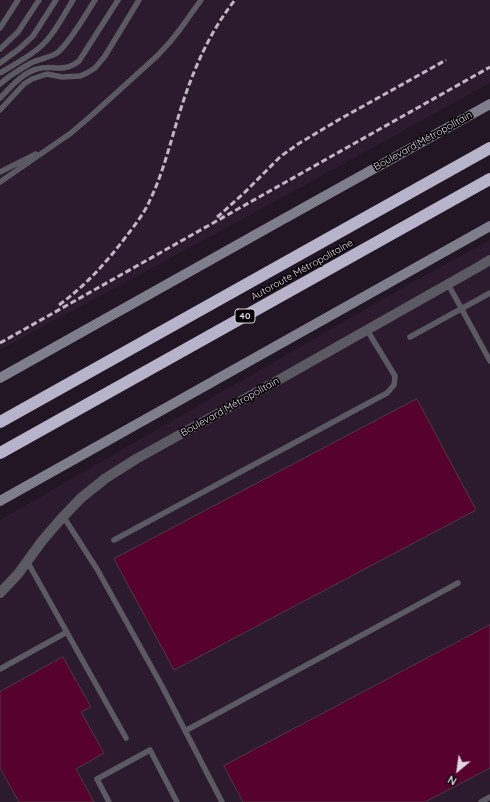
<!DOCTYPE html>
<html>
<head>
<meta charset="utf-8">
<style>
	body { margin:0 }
	#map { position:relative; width:490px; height:802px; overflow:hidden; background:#221524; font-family:Quicksand,sans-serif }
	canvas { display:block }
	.north { position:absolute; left:438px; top:750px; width:40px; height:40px; -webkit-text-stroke:3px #090409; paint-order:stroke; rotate:209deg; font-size:11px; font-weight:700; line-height:16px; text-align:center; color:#e0d7e1 }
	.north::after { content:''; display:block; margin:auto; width:14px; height:18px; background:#e0d7e1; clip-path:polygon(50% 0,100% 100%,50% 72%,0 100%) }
</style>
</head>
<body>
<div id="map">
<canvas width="490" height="802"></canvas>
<div class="north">N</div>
</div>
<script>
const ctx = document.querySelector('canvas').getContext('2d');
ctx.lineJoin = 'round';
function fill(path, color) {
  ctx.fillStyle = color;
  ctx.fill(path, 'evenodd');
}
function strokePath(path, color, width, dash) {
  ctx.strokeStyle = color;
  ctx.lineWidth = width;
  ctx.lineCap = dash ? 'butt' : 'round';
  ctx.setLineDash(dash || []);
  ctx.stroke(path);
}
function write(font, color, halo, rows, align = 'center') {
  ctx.font = font + ' Quicksand,sans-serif';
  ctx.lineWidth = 3.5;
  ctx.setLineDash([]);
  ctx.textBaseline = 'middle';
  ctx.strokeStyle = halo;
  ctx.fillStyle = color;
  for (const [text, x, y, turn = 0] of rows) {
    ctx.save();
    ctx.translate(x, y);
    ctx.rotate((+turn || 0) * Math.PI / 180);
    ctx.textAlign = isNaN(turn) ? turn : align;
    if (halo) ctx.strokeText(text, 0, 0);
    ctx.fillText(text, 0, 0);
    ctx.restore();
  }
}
fill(new Path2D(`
	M 0,0 L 490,0 L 490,83 L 254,213 L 0,350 Z
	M 490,240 L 490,802 L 0,802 L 0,520 L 409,284 Z`), '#2c1a2e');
const building = new Path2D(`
	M 417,399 L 476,510 L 174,670 L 114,559 Z
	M 490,625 L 490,768 L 425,802 L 243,802 L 224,766 Z
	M 63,657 L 91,707 L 81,712 L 104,753 L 76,769 L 94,802 L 19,802 L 0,768 L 0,692 Z`);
fill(building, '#57012f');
strokePath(building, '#503941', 1);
strokePath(new Path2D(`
	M 0,28 L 18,0
	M 0,49 L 18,32 L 39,0
	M 0,63 L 19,49 L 33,36 L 56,0
	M 0,73 C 13,65 27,58 39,48 C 54,35 63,16 73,0
	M 0,84 C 9,76 20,69 31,63 C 39,59 49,58 57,53 C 69,44 86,14 95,0
	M 0,98 C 11,87 22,73 37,69 C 53,64 62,74 79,61 L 118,0
	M 0,110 L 24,84 L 32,79 L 47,74 L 62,77 L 80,76 L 87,73 L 95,68 L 105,56 L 139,0
	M 0,172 L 36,154
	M 0,182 L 71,133 L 92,115 L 157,56 L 170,42 L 181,28 L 201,0
	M 448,284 L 490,361
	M 410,337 L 490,293
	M 63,516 L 97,569 L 162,686 L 222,802
	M 114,540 L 387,393 L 394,385 L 395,376 L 367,330
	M 27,561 L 126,738
	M 0,669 L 67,632
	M 185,731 L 458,583
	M 109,802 L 97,779 L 150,750 L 177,802
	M 481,802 L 490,797`), '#5b5a63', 5.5);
strokePath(new Path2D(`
	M 0,593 L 18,574 L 42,541 L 60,520 L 81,498 L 106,478 L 136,459 L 282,378 L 480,266 L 490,260`), '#5b5a63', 10);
strokePath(new Path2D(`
	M 0,378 L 271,226 L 490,104
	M 0,501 L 490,226`), '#7f7e8d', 10);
strokePath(new Path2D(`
	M 0,422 L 490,148
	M 0,453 L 490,179`), '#b6b3cb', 12);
strokePath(new Path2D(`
	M 217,217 L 222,213 L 245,192 L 281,156 L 298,144 L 340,119 L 446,60
	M 59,305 C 86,285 105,264 125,238 C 134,226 144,214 150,200 C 165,169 172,135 183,102 C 195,66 211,30 235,0
	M 0,343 L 490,67`), '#c0b6c1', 3, [6, 3]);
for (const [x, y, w] of [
	[245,316,20]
]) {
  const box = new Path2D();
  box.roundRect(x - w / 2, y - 7, w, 14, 3);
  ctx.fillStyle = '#090409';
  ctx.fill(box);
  strokePath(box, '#e0d7e1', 1);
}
write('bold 9px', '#e0d7e1', null, [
	["40",245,316]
]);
write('10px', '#e0d7e1', '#090409', [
	["Boulevard Métropolitain",423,141,-29],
	["Autoroute Métropolitaine",302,270,-29],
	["Boulevard Métropolitain",230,407,-29]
]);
</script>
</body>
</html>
